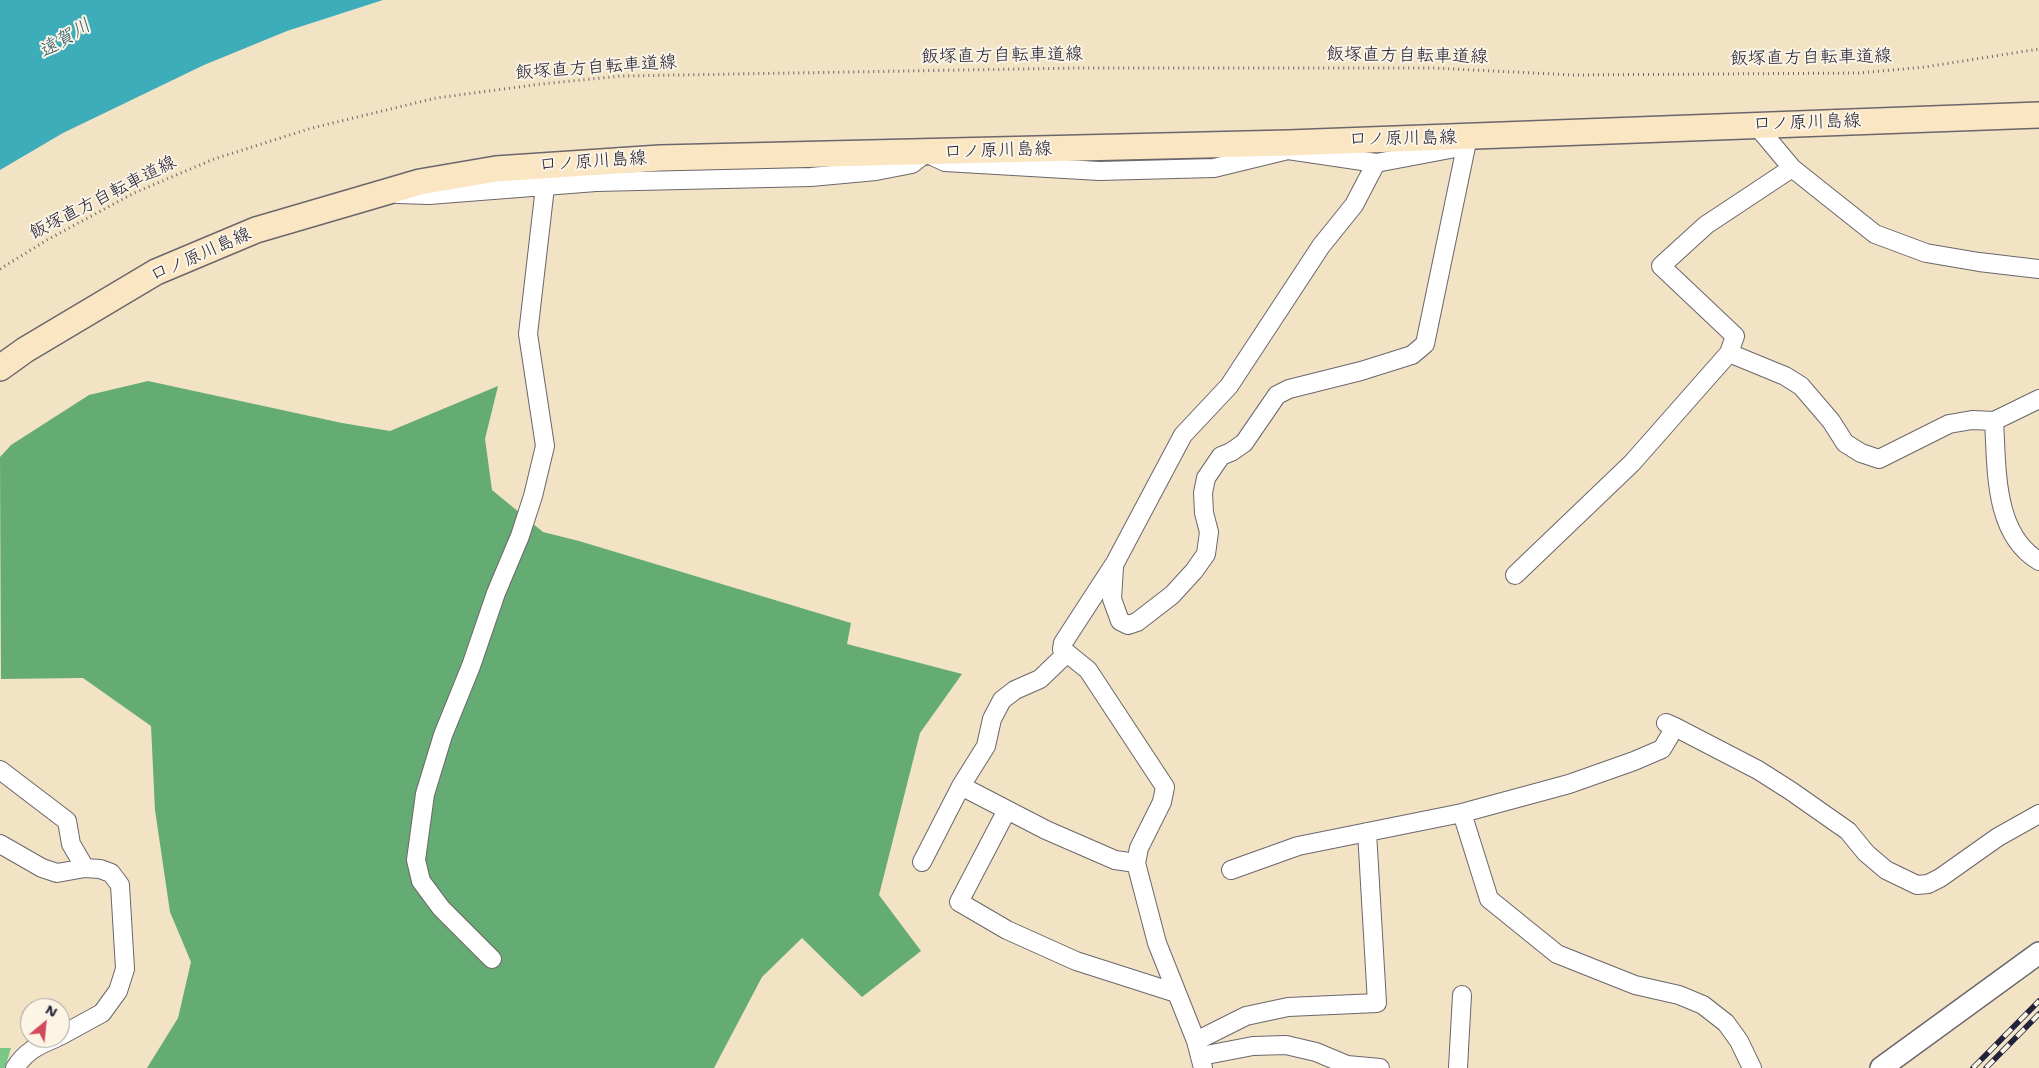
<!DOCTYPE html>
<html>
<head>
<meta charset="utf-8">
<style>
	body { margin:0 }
	#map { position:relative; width:2039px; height:1068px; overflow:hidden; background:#f2e3c5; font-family:"Shantell Sans",sans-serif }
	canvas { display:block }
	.north { position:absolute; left:20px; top:998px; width:50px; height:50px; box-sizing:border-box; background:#fcf5e5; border:1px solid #a5a1a1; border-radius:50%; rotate:28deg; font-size:14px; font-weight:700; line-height:20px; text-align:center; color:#22223b }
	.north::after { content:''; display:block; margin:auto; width:18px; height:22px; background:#d1495b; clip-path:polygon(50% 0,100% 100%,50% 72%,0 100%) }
</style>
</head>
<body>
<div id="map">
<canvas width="2039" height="1068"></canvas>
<div class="north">N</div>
</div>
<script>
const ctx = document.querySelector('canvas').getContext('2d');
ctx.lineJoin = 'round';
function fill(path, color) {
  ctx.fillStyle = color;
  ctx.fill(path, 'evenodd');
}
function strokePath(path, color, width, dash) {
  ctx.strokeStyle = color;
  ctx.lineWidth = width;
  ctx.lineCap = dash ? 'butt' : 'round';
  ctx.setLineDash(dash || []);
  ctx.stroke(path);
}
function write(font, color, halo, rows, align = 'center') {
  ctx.font = font + ' "Shantell Sans","Klee One",sans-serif';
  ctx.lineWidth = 4;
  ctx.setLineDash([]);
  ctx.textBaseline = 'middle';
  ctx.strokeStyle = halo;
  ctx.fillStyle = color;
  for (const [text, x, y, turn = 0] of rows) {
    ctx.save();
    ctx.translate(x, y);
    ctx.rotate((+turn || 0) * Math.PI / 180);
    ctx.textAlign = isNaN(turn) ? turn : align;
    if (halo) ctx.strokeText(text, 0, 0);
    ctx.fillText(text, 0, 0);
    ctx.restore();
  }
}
fill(new Path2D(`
	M 0,1048 L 11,1048 L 5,1068 L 0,1068 Z`), '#7bc786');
fill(new Path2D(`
	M 148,381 L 342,423 L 390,431 L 498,386 L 485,439 L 492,490 L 543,532 L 579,541 L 851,623 L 847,644 L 962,674 L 920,733 L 879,895 L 921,951 L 862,997 L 802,938 L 762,977 L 714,1068 L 147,1068 L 178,1018 L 191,962 L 170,912 L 155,810 L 151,726 L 83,678 L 1,679 L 0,457 L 11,445 L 89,395 Z`), '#64ac73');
fill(new Path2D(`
	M 0,0 L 383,0 L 287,31 L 204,65 L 63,133 L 0,170 Z`), '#3eadba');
const minor = new Path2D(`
	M 1756,125 L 1792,168 L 1875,234 L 1926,253 L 1979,262 L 2039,269
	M 1792,168 L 1706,225 L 1661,266 L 1735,336 L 1729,353 L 1785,376 L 1801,386 L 1831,421 L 1845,443 L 1861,453 L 1879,459 L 1949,424 L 1972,420 L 1994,421 L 2039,399
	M 397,194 L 429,195 L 596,182 L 811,177 L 876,171 L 912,164 L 926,153 L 945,162 L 1099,171 L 1214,168 L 1288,150 L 1376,163
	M 1994,421 C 1997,467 1993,534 2039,561
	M 1114,567 L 1112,599 L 1120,621 L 1128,625 L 1137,622 L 1172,595 L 1194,571 L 1206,554 L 1209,532 L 1204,513 L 1203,493 L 1206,478 L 1221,456 L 1231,452 L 1244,443 L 1277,395 L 1289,389 L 1361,371 L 1412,355 L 1425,344 L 1468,137
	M 1515,575 L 1632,463 L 1729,353
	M 1675,727 L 1758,770 L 1791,791 L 1848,831 L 1866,853 L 1886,870 L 1917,885 L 1928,884 L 1940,878 L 1998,837 L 2039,814
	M 0,770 L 67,821 L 71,844 L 85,868
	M 961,786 L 1046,830 L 1115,860 L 1136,863
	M 1007,810 L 959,902 L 1007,930 L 1076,961 L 1176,993
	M 1462,813 L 1569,784 L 1634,761 L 1662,749 L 1675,727 L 1666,723
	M 0,844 L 42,868 L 57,873 L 85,868 L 100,869 L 111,873 L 120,885 L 125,969 L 118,991 L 102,1013 L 60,1036
	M 922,862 L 961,786 L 986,746 L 992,719 L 1002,700 L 1015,690 L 1040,679 L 1066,654
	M 1231,870 L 1298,846 L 1462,813 L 1489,899 L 1557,954 L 1635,985 L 1679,995 L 1703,1005 L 1726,1023 L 1739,1041 L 1752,1068
	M 492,959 L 441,908 L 421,881 L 416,860 L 425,794 L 443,735 L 471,666 L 496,593 L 520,536 L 533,496 L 545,446 L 528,334 L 545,187
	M 1196,1041 L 1246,1016 L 1288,1007 L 1377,1003 L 1367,832
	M 1201,1056 L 1253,1046 L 1286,1045 L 1316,1052 L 1347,1065 L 1380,1068
	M 15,1068 C 25,1052 38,1045 56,1038
	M 1203,1068 L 1196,1041 L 1157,943 L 1136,863 L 1139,848 L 1162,802 L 1165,787 L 1088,670 L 1062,649 L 1063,643 L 1115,563 L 1183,435 L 1229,386 L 1321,246 L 1354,205 L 1376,163 L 1466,146
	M 1458,1068 L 1462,995`);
const tertiary = new Path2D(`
	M 1881,1068 L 2039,953`);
const secondary = new Path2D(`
	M 0,368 L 25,350 L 156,272 L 256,230 L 420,182 L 496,169 L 660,158 L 1288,143 L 2039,115`);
strokePath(minor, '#6b666b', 20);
strokePath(tertiary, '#6b666b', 24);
strokePath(secondary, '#6b666b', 28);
strokePath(new Path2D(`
	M 0,269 L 47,240 L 134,193 L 214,159 L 312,128 L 436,98 L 541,84 L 622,76 L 1078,68 L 1432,68 L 1574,75 L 1859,73 L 1925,67 L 2039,49`), '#6b666b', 3, [1, 4]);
strokePath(minor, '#fff', 18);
strokePath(tertiary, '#fff', 21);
strokePath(secondary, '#fbe6c4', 25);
const rail = new Path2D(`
	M 1973,1068 L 2039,1001
	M 1986,1068 L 2039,1014`);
strokePath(rail, '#22223b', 5.5);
strokePath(rail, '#fcf5e5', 4, [11]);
write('18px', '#22223b', '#fcf5e5', [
	["飯塚直方自転車道線",1002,56,-1],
	["飯塚直方自転車道線",1407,56,1],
	["飯塚直方自転車道線",1811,58,-1],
	["飯塚直方自転車道線",596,68,-4],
	["口ノ原川島線",1807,123,-2],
	["口ノ原川島線",1403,139,-1],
	["口ノ原川島線",998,151,-2],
	["口ノ原川島線",593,162,-4],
	["飯塚直方自転車道線",103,198,-27],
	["口ノ原川島線",201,255,-24]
]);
write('italic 19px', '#2d5a6e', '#fcf5e5', [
	["遠賀川",65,39,-31]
]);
</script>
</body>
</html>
